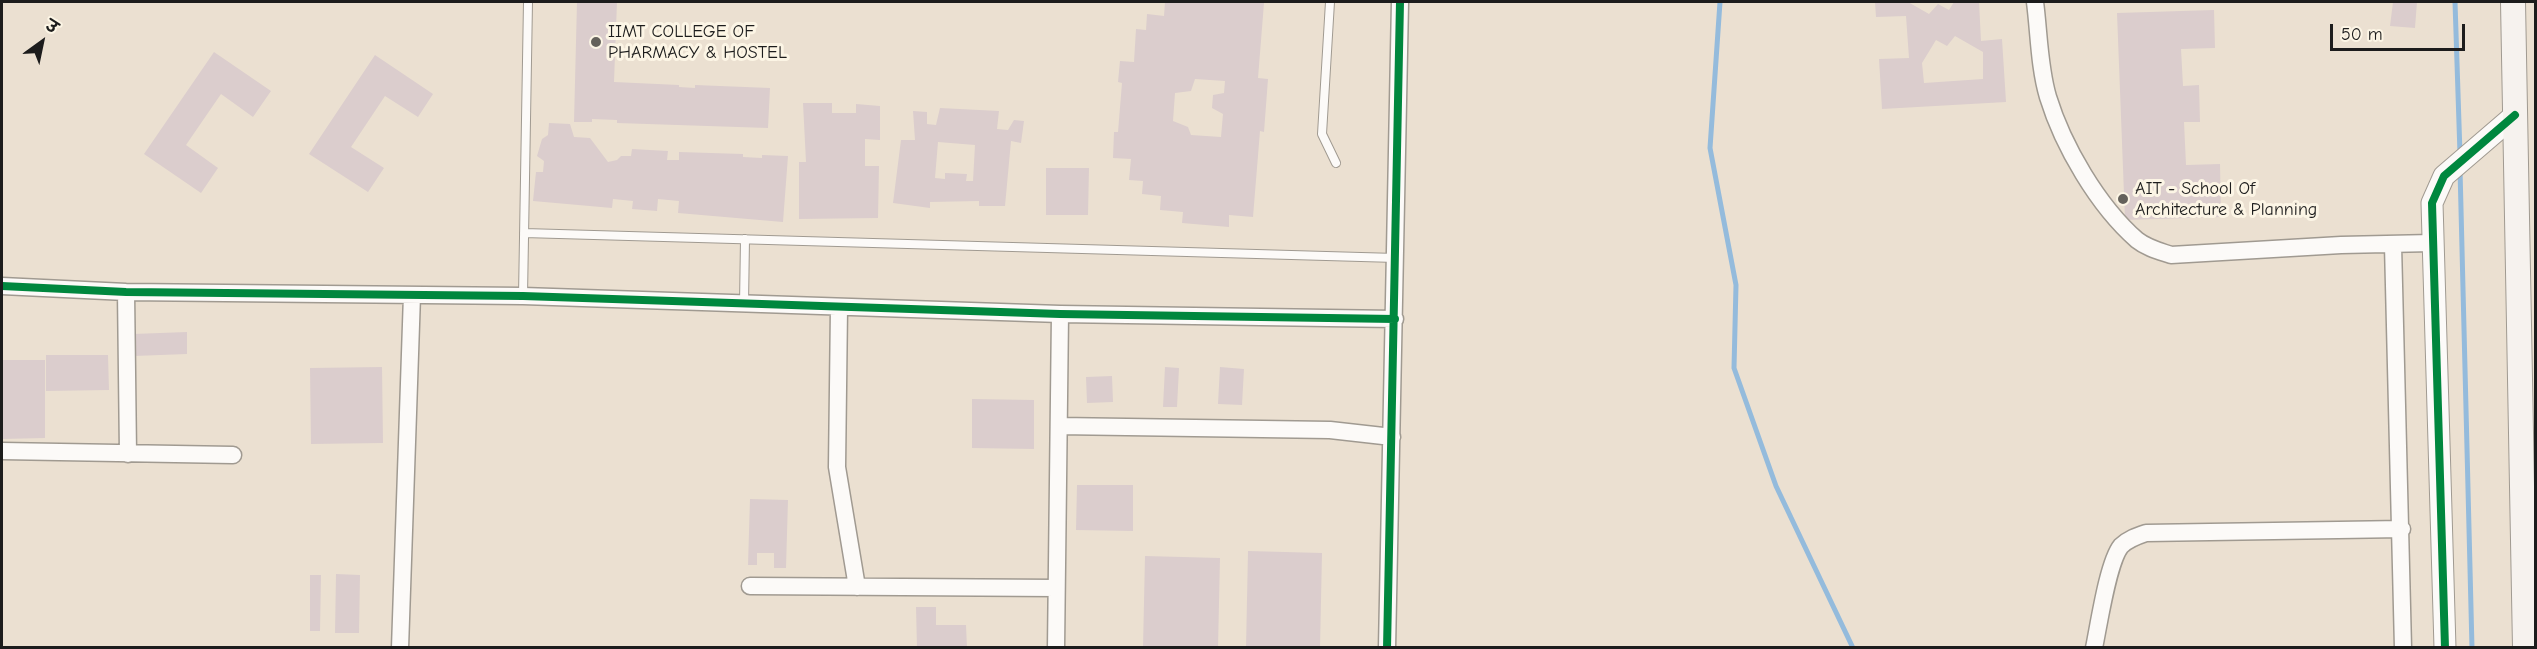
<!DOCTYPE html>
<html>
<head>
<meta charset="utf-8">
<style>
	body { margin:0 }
	#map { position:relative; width:2537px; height:649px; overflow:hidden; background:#ebe0d1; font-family:"Comic Neue","Playpen Sans Deva",sans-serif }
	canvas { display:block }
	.frame { position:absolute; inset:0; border:3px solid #1c1c1c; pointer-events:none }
	.north { position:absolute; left:12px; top:12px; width:60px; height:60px; -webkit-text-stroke:4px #fcf5e5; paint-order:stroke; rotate:33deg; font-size:16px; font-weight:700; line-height:24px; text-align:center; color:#1c1c1c }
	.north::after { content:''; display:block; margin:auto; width:21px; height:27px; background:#1c1c1c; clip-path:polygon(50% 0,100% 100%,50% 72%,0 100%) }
	.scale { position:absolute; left:2330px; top:24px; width:135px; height:27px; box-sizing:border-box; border:3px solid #1c1c1c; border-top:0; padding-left:8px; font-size:18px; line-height:21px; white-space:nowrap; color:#1c1c1c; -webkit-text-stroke:4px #fcf5e5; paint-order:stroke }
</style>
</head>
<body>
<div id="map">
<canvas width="2537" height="649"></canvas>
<div class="frame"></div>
<div class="north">उ</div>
<div class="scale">50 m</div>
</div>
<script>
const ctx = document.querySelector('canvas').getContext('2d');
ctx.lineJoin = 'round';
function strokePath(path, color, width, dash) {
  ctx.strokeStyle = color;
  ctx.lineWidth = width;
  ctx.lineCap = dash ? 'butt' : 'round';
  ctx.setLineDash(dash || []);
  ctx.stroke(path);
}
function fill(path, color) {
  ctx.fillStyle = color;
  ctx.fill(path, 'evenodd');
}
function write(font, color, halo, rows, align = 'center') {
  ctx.font = font + ' "Comic Neue",sans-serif';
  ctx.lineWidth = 6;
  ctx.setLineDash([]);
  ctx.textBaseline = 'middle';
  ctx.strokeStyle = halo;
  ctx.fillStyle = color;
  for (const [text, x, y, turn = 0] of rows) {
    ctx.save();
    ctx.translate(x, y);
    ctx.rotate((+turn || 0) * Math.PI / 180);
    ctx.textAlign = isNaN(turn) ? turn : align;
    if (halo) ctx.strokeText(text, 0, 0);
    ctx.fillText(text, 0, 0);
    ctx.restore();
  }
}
strokePath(new Path2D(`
	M 1720,2 L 1710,148 L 1736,285 L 1734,368 L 1776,486 L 1853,648
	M 2455,2 L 2460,154
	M 2460,169 L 2472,648`), '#94bbdc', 5);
fill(new Path2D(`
	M 577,2 L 617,2 L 614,82 L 679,85 L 679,87 L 695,88 L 695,85 L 770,88 L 768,128 L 617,123 L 617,120 L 592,119 L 592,122 L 574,122 Z
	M 1165,2 L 1264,3 L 1258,78 L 1268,79 L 1264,132 L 1260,131 L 1253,217 L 1229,215 L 1229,227 L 1182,223 L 1183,212 L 1160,210 L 1161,196 L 1142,194 L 1143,181 L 1129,180 L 1131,159 L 1113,158 L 1114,132 L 1118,132 L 1122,83 L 1118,82 L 1120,61 L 1134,62 L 1136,29 L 1146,30 L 1147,14 L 1164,16 ZM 1195,79 L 1225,81 L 1224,93 L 1213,95 L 1212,108 L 1223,114 L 1221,137 L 1191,135 L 1188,127 L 1173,121 L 1175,93 L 1191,91 Z
	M 1875,2 L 1908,2 L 1929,14 L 1938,4 L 1949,10 L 1954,2 L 1979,2 L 1981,41 L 2002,39 L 2006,102 L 1882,109 L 1879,59 L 1909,58 L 1906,16 L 1876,17 ZM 1955,36 L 1983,52 L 1983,79 L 1924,83 L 1922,63 L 1936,40 L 1947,46 Z
	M 2393,2 L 2417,2 L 2415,28 L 2390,26 Z
	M 2214,10 L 2215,48 L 2181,49 L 2183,86 L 2199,85 L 2200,122 L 2184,122 L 2186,165 L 2220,164 L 2221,217 L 2125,220 L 2117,13 Z
	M 214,52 L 271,91 L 253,117 L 221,94 L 186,145 L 218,168 L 201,193 L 144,154 Z
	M 375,55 L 433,94 L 418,117 L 385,96 L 351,147 L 384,168 L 368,192 L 309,154 Z
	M 803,103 L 832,103 L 832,113 L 856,113 L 856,104 L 880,106 L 880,140 L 865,139 L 865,166 L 879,166 L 878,218 L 799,219 L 799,162 L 806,162 Z
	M 940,108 L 999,111 L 997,129 L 1008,130 L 1014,120 L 1024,121 L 1021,143 L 1011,141 L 1005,206 L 979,206 L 979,201 L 930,202 L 930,208 L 893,203 L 901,140 L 915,140 L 913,111 L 927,112 L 927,124 L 936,125 ZM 938,142 L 975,145 L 973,181 L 966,181 L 967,174 L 945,173 L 945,179 L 935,178 Z
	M 549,123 L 570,124 L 574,137 L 590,138 L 608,162 L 617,160 L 621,156 L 631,156 L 632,149 L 668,151 L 667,160 L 679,160 L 679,152 L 743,154 L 743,157 L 762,158 L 762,155 L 788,156 L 783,222 L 678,213 L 679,201 L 658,199 L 657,211 L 632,209 L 633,201 L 613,199 L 612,208 L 533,201 L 536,172 L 543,172 L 544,161 L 537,156 L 542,139 L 548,135 Z
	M 1046,168 L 1089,168 L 1088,215 L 1046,215 Z
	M 187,332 L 187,354 L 134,356 L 133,334 Z
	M 46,355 L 108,355 L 109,390 L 46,391 Z
	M 3,360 L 45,360 L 45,438 L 2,439 Z
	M 382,367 L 383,443 L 311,444 L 310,368 Z
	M 1165,367 L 1179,368 L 1177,407 L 1163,407 Z
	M 1220,367 L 1244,369 L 1242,405 L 1218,404 Z
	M 1112,376 L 1113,402 L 1087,403 L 1086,377 Z
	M 972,399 L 1034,400 L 1034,449 L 972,448 Z
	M 1077,485 L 1133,485 L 1133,531 L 1076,530 Z
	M 750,499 L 788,500 L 786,568 L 774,568 L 774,553 L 757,553 L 757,565 L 748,565 Z
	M 1248,551 L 1322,553 L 1320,648 L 1246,648 Z
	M 1145,556 L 1220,558 L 1218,648 L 1143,648 Z
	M 336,574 L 360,575 L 359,633 L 335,633 Z
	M 310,575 L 321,575 L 320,631 L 310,631 Z
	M 916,607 L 936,607 L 936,625 L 966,625 L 967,648 L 917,648 Z`), '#dbcdcd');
const service = new Path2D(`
	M 1330,2 L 1322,134 L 1336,163
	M 524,233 L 1396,258
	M 523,296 L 528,2
	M 744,304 L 745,239`);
const minor = new Path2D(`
	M 2035,2 C 2039,32 2039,67 2048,97 C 2063,146 2098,206 2137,240 C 2147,248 2159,251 2171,255 L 2341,245 L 2432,243
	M 2393,245 L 2403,648
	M 2,286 L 126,292 L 523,296 L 1060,314 L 1395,319
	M 126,292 L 128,454
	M 839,308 L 837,467 L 857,587
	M 1059,426 L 1330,430 L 1392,437
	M 2,451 L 233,455
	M 750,586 L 1056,588
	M 400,648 L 412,295
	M 1056,648 L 1060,314
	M 1387,648 L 1400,2
	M 2094,648 C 2099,624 2108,562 2121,546 C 2128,539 2137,536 2146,533 L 2402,529`);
const tertiary = new Path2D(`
	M 2445,648 L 2432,203 L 2444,176 L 2515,115`);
const secondary = new Path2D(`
	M 2513,2 L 2525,648`);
strokePath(service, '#a09a91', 10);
strokePath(minor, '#a09a91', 19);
strokePath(tertiary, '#a09a91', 23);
strokePath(secondary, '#a09a91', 26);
strokePath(service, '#fcfaf8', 8);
strokePath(minor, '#fcfaf8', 16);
strokePath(tertiary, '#fcfaf8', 21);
strokePath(secondary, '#f6f2ee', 24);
strokePath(new Path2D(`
	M 2,286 L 126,292 L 523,296 L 1060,314 L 1395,319
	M 1387,648 L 1400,2
	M 2445,648 L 2432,203 L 2444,176 L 2515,115`), '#00873e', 8);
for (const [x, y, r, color] of [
	[596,42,6,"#64615b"],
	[2123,199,6,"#64615b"]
]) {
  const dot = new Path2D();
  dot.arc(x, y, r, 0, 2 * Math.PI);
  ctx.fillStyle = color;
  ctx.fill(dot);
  strokePath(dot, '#fcf5e5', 2);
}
write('18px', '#1c1c1c', '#fcf5e5', [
	["IIMT COLLEGE OF",608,32],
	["PHARMACY & HOSTEL",608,53],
	["AIT - School Of",2135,189],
	["Architecture & Planning",2135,210]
], 'left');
</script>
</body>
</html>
